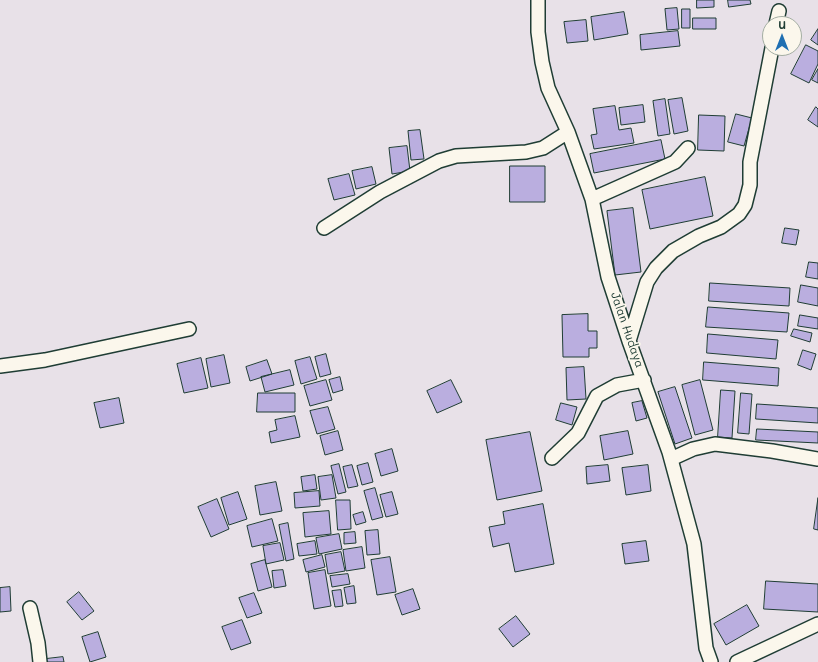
<!DOCTYPE html>
<html>
<head>
<meta charset="utf-8">
<style>
	body { margin:0 }
	#map { position:relative; width:818px; height:662px; overflow:hidden; background:#e8e1e8; font-family:Mali,sans-serif }
	canvas { display:block }
	.north { position:absolute; left:762px; top:16px; width:40px; height:40px; box-sizing:border-box; background:#fbf7ec; border:1px solid #a3ada2; border-radius:50%; rotate:0deg; font-size:11px; font-weight:700; line-height:16px; text-align:center; color:#1f3d34 }
	.north::after { content:''; display:block; margin:auto; width:14px; height:18px; background:#1f6fb2; clip-path:polygon(50% 0,100% 100%,50% 72%,0 100%) }
</style>
</head>
<body>
<div id="map">
<canvas width="818" height="662"></canvas>
<div class="north">U</div>
</div>
<script>
const ctx = document.querySelector('canvas').getContext('2d');
ctx.lineJoin = 'round';
function fill(path, color) {
  ctx.fillStyle = color;
  ctx.fill(path, 'evenodd');
}
function strokePath(path, color, width, dash) {
  ctx.strokeStyle = color;
  ctx.lineWidth = width;
  ctx.lineCap = dash ? 'butt' : 'round';
  ctx.setLineDash(dash || []);
  ctx.stroke(path);
}
function write(font, color, halo, rows, align = 'center') {
  ctx.font = font + ' Mali,sans-serif';
  ctx.lineWidth = 3.5;
  ctx.setLineDash([]);
  ctx.textBaseline = 'middle';
  ctx.strokeStyle = halo;
  ctx.fillStyle = color;
  for (const [text, x, y, turn = 0] of rows) {
    ctx.save();
    ctx.translate(x, y);
    ctx.rotate((+turn || 0) * Math.PI / 180);
    ctx.textAlign = isNaN(turn) ? turn : align;
    if (halo) ctx.strokeText(text, 0, 0);
    ctx.fillText(text, 0, 0);
    ctx.restore();
  }
}
const building = new Path2D(`
	M 697,0 L 714,0 L 714,7 L 697,8 Z
	M 728,0 L 750,0 L 751,4 L 729,7 Z
	M 677,8 L 679,29 L 667,30 L 665,9 Z
	M 682,9 L 690,9 L 690,28 L 682,28 Z
	M 624,12 L 628,34 L 594,40 L 591,17 Z
	M 693,18 L 716,18 L 716,29 L 693,29 Z
	M 586,20 L 588,41 L 567,43 L 564,22 Z
	M 818,29 L 818,45 L 811,40 Z
	M 678,31 L 680,46 L 641,50 L 640,35 Z
	M 806,45 L 818,51 L 818,64 L 809,83 L 791,74 Z
	M 818,69 L 818,83 L 812,80 Z
	M 682,98 L 688,131 L 674,134 L 668,100 Z
	M 665,99 L 670,134 L 658,136 L 653,101 Z
	M 643,105 L 645,122 L 621,125 L 619,108 Z
	M 615,106 L 619,130 L 631,128 L 634,143 L 594,149 L 591,135 L 597,134 L 593,109 Z
	M 816,107 L 818,109 L 818,127 L 808,120 Z
	M 736,114 L 752,118 L 744,146 L 728,142 Z
	M 699,115 L 725,116 L 724,151 L 698,150 Z
	M 420,130 L 424,159 L 411,160 L 408,131 Z
	M 661,140 L 665,159 L 594,173 L 590,154 Z
	M 407,146 L 410,171 L 392,174 L 389,148 Z
	M 510,166 L 545,166 L 545,202 L 510,202 Z
	M 372,167 L 376,184 L 356,189 L 352,171 Z
	M 349,174 L 355,195 L 334,200 L 328,179 Z
	M 705,177 L 713,216 L 650,229 L 642,190 Z
	M 633,208 L 641,272 L 615,275 L 607,211 Z
	M 785,228 L 799,230 L 796,245 L 782,243 Z
	M 809,262 L 818,263 L 818,279 L 806,277 Z
	M 710,283 L 790,288 L 789,306 L 709,301 Z
	M 801,285 L 818,288 L 818,306 L 798,302 Z
	M 708,307 L 789,313 L 787,332 L 706,327 Z
	M 588,314 L 588,331 L 597,331 L 597,348 L 589,348 L 589,357 L 563,357 L 562,315 Z
	M 800,315 L 818,318 L 818,329 L 798,326 Z
	M 794,329 L 812,333 L 810,342 L 791,336 Z
	M 708,334 L 778,340 L 776,359 L 707,353 Z
	M 803,350 L 816,354 L 811,370 L 798,365 Z
	M 326,354 L 331,374 L 320,377 L 315,357 Z
	M 224,355 L 230,383 L 211,387 L 206,359 Z
	M 310,357 L 317,379 L 301,384 L 295,361 Z
	M 201,358 L 208,388 L 184,393 L 177,364 Z
	M 267,360 L 272,374 L 250,381 L 246,367 Z
	M 704,362 L 779,368 L 778,386 L 703,380 Z
	M 584,367 L 586,399 L 567,400 L 566,368 Z
	M 290,370 L 294,385 L 265,392 L 261,377 Z
	M 340,377 L 343,390 L 333,393 L 329,380 Z
	M 326,380 L 332,400 L 310,406 L 304,386 Z
	M 451,380 L 462,402 L 437,413 L 427,391 Z
	M 700,380 L 713,430 L 695,435 L 682,385 Z
	M 675,387 L 692,438 L 675,444 L 658,392 Z
	M 721,390 L 735,391 L 732,438 L 718,437 Z
	M 258,393 L 295,393 L 295,412 L 257,412 Z
	M 741,393 L 752,394 L 749,434 L 738,433 Z
	M 119,398 L 124,423 L 100,428 L 94,403 Z
	M 642,401 L 647,418 L 636,421 L 632,403 Z
	M 561,403 L 577,407 L 572,425 L 556,420 Z
	M 757,404 L 818,408 L 818,423 L 756,419 Z
	M 328,407 L 335,429 L 317,434 L 310,411 Z
	M 295,416 L 300,437 L 271,443 L 269,432 L 277,430 L 275,420 Z
	M 757,429 L 818,432 L 818,443 L 756,440 Z
	M 338,431 L 343,450 L 325,455 L 320,436 Z
	M 628,431 L 633,454 L 604,460 L 600,436 Z
	M 530,432 L 542,491 L 497,500 L 486,440 Z
	M 392,449 L 398,471 L 381,476 L 375,454 Z
	M 368,463 L 373,482 L 362,485 L 357,466 Z
	M 339,464 L 346,492 L 338,494 L 331,466 Z
	M 352,465 L 358,486 L 348,488 L 343,467 Z
	M 608,465 L 610,481 L 587,484 L 586,467 Z
	M 648,465 L 651,491 L 626,495 L 622,468 Z
	M 315,475 L 317,489 L 303,491 L 301,477 Z
	M 332,475 L 336,498 L 321,500 L 318,477 Z
	M 276,482 L 282,511 L 260,515 L 255,486 Z
	M 375,488 L 383,517 L 372,520 L 364,491 Z
	M 319,491 L 320,506 L 295,508 L 294,493 Z
	M 238,492 L 247,519 L 229,525 L 221,498 Z
	M 392,492 L 398,514 L 386,517 L 380,495 Z
	M 818,498 L 818,530 L 814,529 Z
	M 217,499 L 229,529 L 211,537 L 198,507 Z
	M 336,500 L 350,500 L 351,529 L 338,530 Z
	M 543,504 L 554,564 L 515,572 L 509,543 L 493,547 L 489,527 L 505,524 L 503,512 Z
	M 329,511 L 331,534 L 305,537 L 303,513 Z
	M 363,512 L 366,522 L 356,525 L 353,515 Z
	M 272,519 L 278,541 L 252,547 L 247,526 Z
	M 288,523 L 294,559 L 286,561 L 279,525 Z
	M 378,530 L 380,554 L 367,555 L 365,531 Z
	M 355,532 L 356,543 L 344,544 L 344,533 Z
	M 339,534 L 342,549 L 319,554 L 316,538 Z
	M 315,541 L 317,554 L 299,556 L 297,544 Z
	M 646,541 L 649,561 L 625,564 L 622,544 Z
	M 280,543 L 284,560 L 266,564 L 263,546 Z
	M 362,547 L 365,568 L 346,571 L 343,550 Z
	M 341,552 L 345,571 L 328,574 L 325,555 Z
	M 322,555 L 325,567 L 306,572 L 303,560 Z
	M 390,557 L 396,592 L 377,595 L 371,560 Z
	M 265,560 L 272,587 L 258,591 L 251,564 Z
	M 283,570 L 286,586 L 274,588 L 272,571 Z
	M 325,570 L 331,606 L 314,609 L 308,573 Z
	M 348,574 L 350,584 L 332,587 L 330,576 Z
	M 766,581 L 818,584 L 818,612 L 764,609 Z
	M 354,586 L 356,603 L 347,604 L 344,588 Z
	M 10,587 L 11,611 L 0,612 L 0,588 Z
	M 413,589 L 420,609 L 402,615 L 395,595 Z
	M 341,590 L 343,606 L 335,607 L 332,591 Z
	M 79,592 L 94,611 L 82,620 L 67,602 Z
	M 254,593 L 262,613 L 247,618 L 239,598 Z
	M 747,605 L 759,626 L 726,645 L 714,624 Z
	M 516,616 L 530,634 L 513,647 L 499,629 Z
	M 242,620 L 251,643 L 231,650 L 222,627 Z
	M 98,632 L 106,657 L 90,662 L 82,637 Z
	M 63,657 L 64,662 L 46,662 L 46,659 Z`);
fill(building, '#baaedf');
strokePath(building, '#1f3d34', 1);
const minor = new Path2D(`
	M 538,0 L 538,32 L 542,62 L 548,88 L 568,132 L 592,199 L 608,277 L 629,341 L 669,452 L 694,544 L 706,648 L 711,662
	M 776,24 L 779,11
	M 592,199 L 675,162 L 688,148
	M 324,228 L 380,192 L 439,161 L 456,156 L 526,152 L 543,148 L 568,132
	M 629,341 L 647,282 L 656,268 L 673,251 L 699,236 L 721,227 L 739,214 L 745,205 L 750,185 L 750,162 L 772,48
	M 0,366 L 45,360 L 189,329
	M 552,458 L 578,433 L 597,396 L 617,385 L 644,380
	M 671,459 L 693,449 L 715,444 L 772,451 L 818,459
	M 30,608 L 38,643 L 40,662
	M 737,662 L 818,624`);
strokePath(minor, '#1f3d34', 16);
strokePath(minor, '#fbf7ec', 13);
write('12px', '#1f3d34', '#fbf7ec', [
	["Jalan Hudaya",627,330,71]
]);
</script>
</body>
</html>
